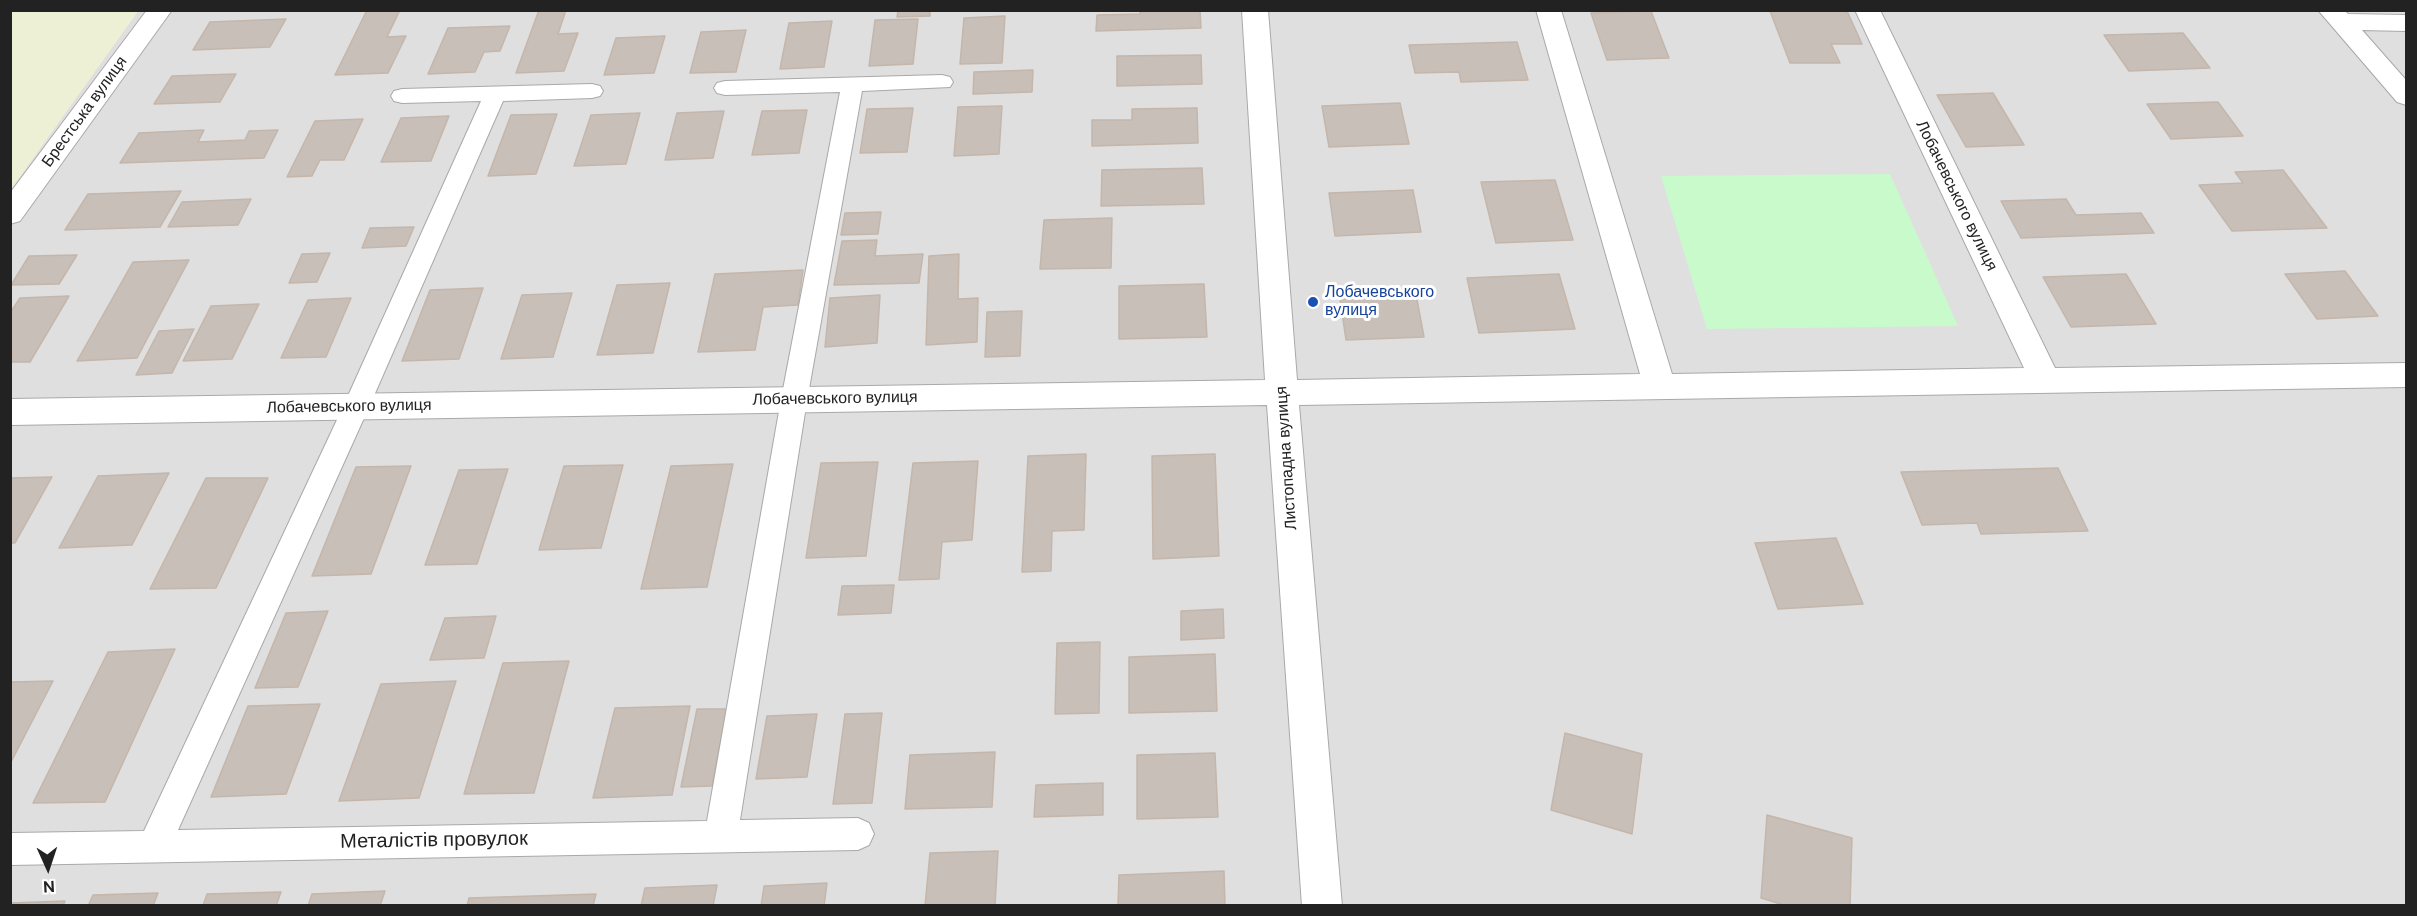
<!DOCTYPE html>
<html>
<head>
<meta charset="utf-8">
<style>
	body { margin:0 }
	#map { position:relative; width:2417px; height:916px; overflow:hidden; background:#f2efe9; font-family:"DM Sans",sans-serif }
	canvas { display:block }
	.frame { position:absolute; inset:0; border:12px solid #222; pointer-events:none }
	.north { position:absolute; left:18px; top:838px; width:60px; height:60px; -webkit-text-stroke:4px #fff; paint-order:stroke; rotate:177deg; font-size:16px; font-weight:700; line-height:24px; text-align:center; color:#222 }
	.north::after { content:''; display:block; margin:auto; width:21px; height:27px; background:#222; clip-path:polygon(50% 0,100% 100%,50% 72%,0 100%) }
</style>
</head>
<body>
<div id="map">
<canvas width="2417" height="916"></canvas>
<div class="frame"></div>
<div class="north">N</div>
</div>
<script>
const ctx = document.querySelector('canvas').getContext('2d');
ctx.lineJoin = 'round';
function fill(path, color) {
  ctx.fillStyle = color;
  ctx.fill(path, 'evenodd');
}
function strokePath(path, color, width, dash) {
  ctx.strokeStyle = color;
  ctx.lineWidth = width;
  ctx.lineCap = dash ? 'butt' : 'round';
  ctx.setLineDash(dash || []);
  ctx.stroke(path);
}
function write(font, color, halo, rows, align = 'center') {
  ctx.font = font + ' "DM Sans",sans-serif';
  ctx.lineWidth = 6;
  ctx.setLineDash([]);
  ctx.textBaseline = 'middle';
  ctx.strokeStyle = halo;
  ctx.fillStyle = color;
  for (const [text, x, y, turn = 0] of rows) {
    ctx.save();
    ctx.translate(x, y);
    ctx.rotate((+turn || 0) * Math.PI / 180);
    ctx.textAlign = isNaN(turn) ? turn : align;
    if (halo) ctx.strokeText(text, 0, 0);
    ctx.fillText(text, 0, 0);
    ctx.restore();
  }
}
fill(new Path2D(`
	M 138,11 L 2406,11 L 2406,905 L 11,906 L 11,189 Z`), '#e0dfdf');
fill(new Path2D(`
	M 11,10 L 138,11 L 11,189 L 10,11 Z`), '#eef0d5');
fill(new Path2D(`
	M 1890,174 L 1958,326 L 1707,329 L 1661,176 Z`), '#c8facc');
const building = new Path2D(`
	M 367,10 L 400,10 L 387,37 L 406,36 L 388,73 L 335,75 Z
	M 539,10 L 566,10 L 558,34 L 578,33 L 564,71 L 516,73 Z
	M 898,10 L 930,10 L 930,16 L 897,17 Z
	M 1140,10 L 1200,10 L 1201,28 L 1096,31 L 1097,15 L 1140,14 Z
	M 1651,11 L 1669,58 L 1607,60 L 1591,13 Z
	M 1770,11 L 1847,11 L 1862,44 L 1831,44 L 1840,63 L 1790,63 Z
	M 1005,16 L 1002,63 L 960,64 L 964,18 Z
	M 286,19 L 270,47 L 193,50 L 210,22 Z
	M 918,19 L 913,64 L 869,66 L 875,20 Z
	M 832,21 L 824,67 L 780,69 L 789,23 Z
	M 510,26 L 500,51 L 484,52 L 475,72 L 428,74 L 448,28 Z
	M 746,30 L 736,72 L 690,73 L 701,32 Z
	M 2183,33 L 2210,68 L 2129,71 L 2104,35 Z
	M 665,36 L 654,73 L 604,75 L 616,38 Z
	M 1517,42 L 1528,80 L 1461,82 L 1459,72 L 1415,73 L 1409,45 Z
	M 1201,55 L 1202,84 L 1117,86 L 1117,56 Z
	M 1033,70 L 1032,92 L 973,94 L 974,72 Z
	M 236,74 L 220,102 L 154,104 L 172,76 Z
	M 1993,93 L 2024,145 L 1966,147 L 1937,95 Z
	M 2218,102 L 2243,136 L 2171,139 L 2147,104 Z
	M 1400,103 L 1409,144 L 1329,147 L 1322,106 Z
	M 1002,106 L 999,154 L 954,156 L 958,107 Z
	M 913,108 L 907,152 L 860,153 L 867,109 Z
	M 1197,108 L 1198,143 L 1092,146 L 1092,120 L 1132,120 L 1132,109 Z
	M 807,110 L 799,153 L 752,155 L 762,111 Z
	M 724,111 L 713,158 L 665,160 L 677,113 Z
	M 640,113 L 626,164 L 574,166 L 591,115 Z
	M 557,114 L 536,174 L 488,176 L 511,115 Z
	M 449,116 L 431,161 L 381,162 L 401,118 Z
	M 363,119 L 344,160 L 320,160 L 312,176 L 287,177 L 315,121 Z
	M 204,130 L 198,142 L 245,140 L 249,131 L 278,130 L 264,158 L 120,163 L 139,133 Z
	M 1202,168 L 1204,204 L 1101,206 L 1102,170 Z
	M 2283,170 L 2327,228 L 2232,231 L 2199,185 L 2243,183 L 2235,172 Z
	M 1555,180 L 1573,240 L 1496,243 L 1481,182 Z
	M 1413,190 L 1421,232 L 1335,236 L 1329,193 Z
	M 181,191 L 160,227 L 65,230 L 88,194 Z
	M 251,199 L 238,225 L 168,227 L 182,202 Z
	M 2066,199 L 2076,215 L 2141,213 L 2154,233 L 2021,238 L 2001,201 Z
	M 881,212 L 878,234 L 841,235 L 845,213 Z
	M 1112,218 L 1111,268 L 1040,269 L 1044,220 Z
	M 414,227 L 406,246 L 362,248 L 370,228 Z
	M 877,240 L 875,256 L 923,254 L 919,283 L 834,285 L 842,241 Z
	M 330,253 L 317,282 L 289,283 L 302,254 Z
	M 959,254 L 958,299 L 978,298 L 977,342 L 926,345 L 929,256 Z
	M 77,255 L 59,284 L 11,285 L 29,256 Z
	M 189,260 L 137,358 L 77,361 L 133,262 Z
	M 803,270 L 798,305 L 763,307 L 755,350 L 698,352 L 715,274 Z
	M 2345,271 L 2378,316 L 2317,319 L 2285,274 Z
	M 1559,274 L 1575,329 L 1479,333 L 1467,278 Z
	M 2126,274 L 2156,324 L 2071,327 L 2043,277 Z
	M 670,283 L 653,353 L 597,355 L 617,285 Z
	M 1204,284 L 1207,337 L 1119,339 L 1119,286 Z
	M 483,288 L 459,359 L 402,361 L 430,290 Z
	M 1415,289 L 1424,337 L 1346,340 L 1339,292 Z
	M 572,293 L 553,357 L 501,359 L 522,295 Z
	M 880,295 L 877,343 L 825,347 L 830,298 Z
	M 69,296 L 30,362 L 10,362 L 10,313 L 20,298 Z
	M 351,298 L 326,357 L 281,358 L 308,300 Z
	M 259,304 L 232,359 L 183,361 L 211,306 Z
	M 1022,311 L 1020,356 L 985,357 L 987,312 Z
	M 194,329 L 172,373 L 136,375 L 159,331 Z
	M 1086,454 L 1084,530 L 1052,531 L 1051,571 L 1022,572 L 1028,456 Z
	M 1215,454 L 1219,556 L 1153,559 L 1152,456 Z
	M 978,461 L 972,540 L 942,542 L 939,579 L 899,580 L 913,463 Z
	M 878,462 L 866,556 L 806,558 L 821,463 Z
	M 733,464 L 707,587 L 641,589 L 671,466 Z
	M 623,465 L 601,548 L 539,550 L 564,466 Z
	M 411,466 L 371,574 L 312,576 L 356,467 Z
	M 2058,468 L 2088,531 L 1981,534 L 1977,523 L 1922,525 L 1901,472 Z
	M 508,469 L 477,564 L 425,565 L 459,470 Z
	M 169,473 L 132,545 L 59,548 L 98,476 Z
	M 52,477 L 15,543 L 10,543 L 10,478 Z
	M 206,478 L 268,478 L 216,588 L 150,589 Z
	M 1836,538 L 1863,604 L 1778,609 L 1755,543 Z
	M 894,585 L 891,613 L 838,615 L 842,586 Z
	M 1223,609 L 1224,638 L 1181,640 L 1181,611 Z
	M 328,611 L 298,687 L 255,688 L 286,613 Z
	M 496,616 L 484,658 L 430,660 L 445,618 Z
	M 1100,642 L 1099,713 L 1055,714 L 1057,643 Z
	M 175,649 L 105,802 L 33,803 L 108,652 Z
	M 1215,654 L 1217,711 L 1129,713 L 1129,657 Z
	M 569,661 L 534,793 L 464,794 L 503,663 Z
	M 53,681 L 10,764 L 10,682 Z
	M 456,681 L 419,798 L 339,801 L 381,684 Z
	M 320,704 L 286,794 L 211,797 L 248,706 Z
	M 690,706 L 672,795 L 593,798 L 615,708 Z
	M 697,709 L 727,709 L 712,786 L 681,787 Z
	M 882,713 L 872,803 L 833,804 L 845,714 Z
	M 817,714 L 807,777 L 756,779 L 767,716 Z
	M 1565,733 L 1642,754 L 1632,834 L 1551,810 Z
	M 995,752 L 992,807 L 905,809 L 910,755 Z
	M 1215,753 L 1218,817 L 1137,819 L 1137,755 Z
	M 1103,783 L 1103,815 L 1034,817 L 1036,785 Z
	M 1767,815 L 1852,838 L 1850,906 L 1787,906 L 1761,898 Z
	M 998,851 L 995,906 L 925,906 L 930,853 Z
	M 1224,871 L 1225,906 L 1118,906 L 1119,875 Z
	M 827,883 L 824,906 L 761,906 L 764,886 Z
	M 717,885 L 713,906 L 641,906 L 645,888 Z
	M 385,891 L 380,906 L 308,906 L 312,894 Z
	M 281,892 L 276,906 L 203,906 L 207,894 Z
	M 158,893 L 153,906 L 88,906 L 93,895 Z
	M 596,894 L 593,906 L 467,906 L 469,898 Z
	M 65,901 L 63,906 L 10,906 L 10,903 Z`);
fill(building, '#c7bfb8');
strokePath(building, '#c4b6ab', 1.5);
const lane = new Path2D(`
	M 942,75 L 950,77 L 953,82 L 950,87 L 862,91 L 807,400 L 740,820 L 858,818 L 869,823 L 874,834 L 869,845 L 858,850 L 10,865 L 11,833 L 144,831 L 343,407 L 481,101 L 402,103 L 394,101 L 391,96 L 394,91 L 402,89 L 592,84 L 600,86 L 603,91 L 600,96 L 592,98 L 503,101 L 369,407 L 178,830 L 707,821 L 781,400 L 840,92 L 725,95 L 717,93 L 714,88 L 717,83 L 725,81 Z`);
const street = new Path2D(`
	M 147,10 L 172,10 L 20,221 L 10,224 L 10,193 Z
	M 1242,10 L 1268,10 L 1297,380 L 1640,374 L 1536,10 L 1561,10 L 1672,374 L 2024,368 L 1855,10 L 1880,10 L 2055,368 L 2406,363 L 2406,387 L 1299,405 L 1342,906 L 1302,906 L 1267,405 L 10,425 L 10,399 L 1265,380 Z
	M 2318,10 L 2344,10 L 2348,14 L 2406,15 L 2406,31 L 2362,30 L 2406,80 L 2406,105 L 2397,102 Z`);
strokePath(lane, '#a9a9a9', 2);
strokePath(street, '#a9a9a9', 2);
fill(lane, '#fff');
fill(street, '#fff');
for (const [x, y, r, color] of [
	[1313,302,6,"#1a4fb4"]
]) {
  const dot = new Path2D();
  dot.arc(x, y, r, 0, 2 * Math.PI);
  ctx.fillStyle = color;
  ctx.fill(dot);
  strokePath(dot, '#fff', 2);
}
write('16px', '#222', '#fff', [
	["Брестська вулиця",85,112,-54],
	["Лобачевського вулиця",1956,196,64],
	["Лобачевського вулиця",835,399,-1],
	["Лобачевського вулиця",349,407,-1],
	["Листопадна вулиця",1287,458,-94]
]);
write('16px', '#164399', '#fff', [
	["Лобачевського",1325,293],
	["вулиця",1325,311]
], 'left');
write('20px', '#222', '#fff', [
	["Металістів провулок",434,841,-1]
]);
</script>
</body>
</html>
